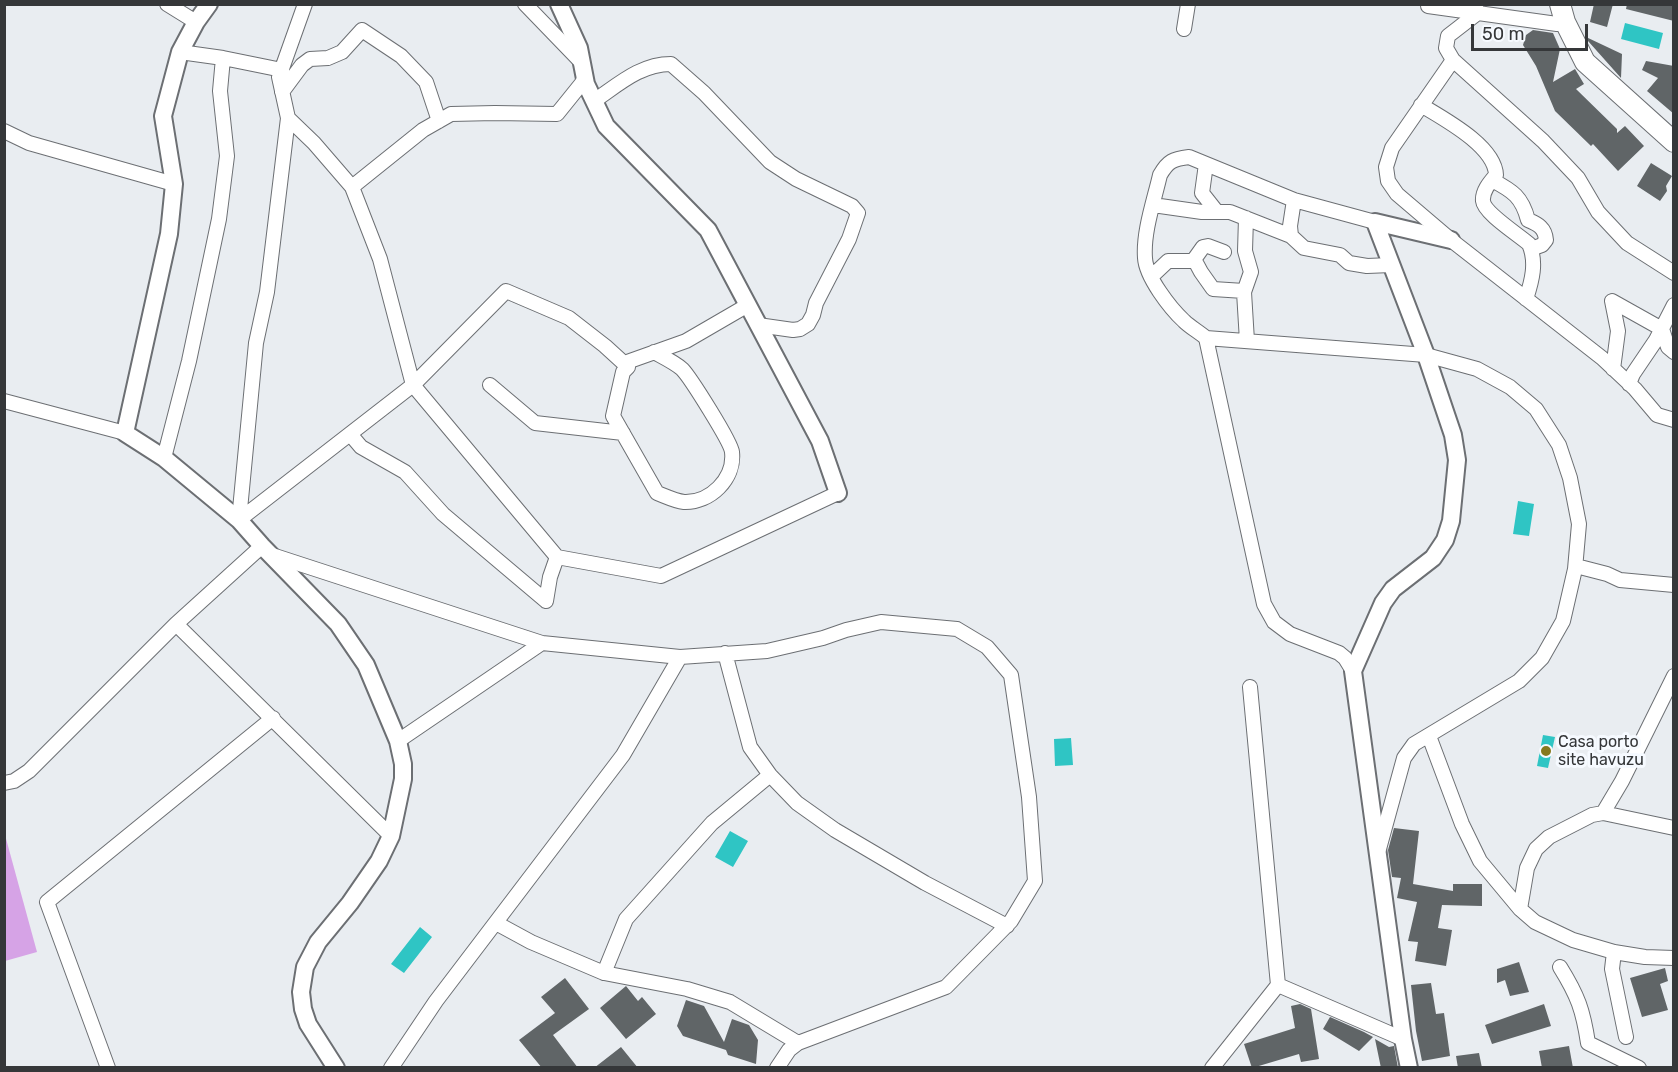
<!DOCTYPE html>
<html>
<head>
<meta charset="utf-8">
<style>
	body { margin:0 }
	#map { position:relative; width:1678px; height:1072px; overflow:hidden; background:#e9edf1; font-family:Rubik,sans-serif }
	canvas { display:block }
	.frame { position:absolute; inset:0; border:6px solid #353739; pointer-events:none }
	.scale { position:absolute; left:1471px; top:24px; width:117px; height:27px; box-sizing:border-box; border:3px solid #353739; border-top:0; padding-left:8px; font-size:18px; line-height:21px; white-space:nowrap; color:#353739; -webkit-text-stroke:4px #f6faff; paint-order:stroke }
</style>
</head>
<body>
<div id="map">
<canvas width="1678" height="1072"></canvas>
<div class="frame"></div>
<div class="scale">50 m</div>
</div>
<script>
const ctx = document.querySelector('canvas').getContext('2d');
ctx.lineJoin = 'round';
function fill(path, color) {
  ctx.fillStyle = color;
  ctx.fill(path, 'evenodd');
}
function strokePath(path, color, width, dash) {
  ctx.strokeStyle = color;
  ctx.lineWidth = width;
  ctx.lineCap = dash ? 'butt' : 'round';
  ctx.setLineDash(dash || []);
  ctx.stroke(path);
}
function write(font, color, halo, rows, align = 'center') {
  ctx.font = font + ' Rubik,sans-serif';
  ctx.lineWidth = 6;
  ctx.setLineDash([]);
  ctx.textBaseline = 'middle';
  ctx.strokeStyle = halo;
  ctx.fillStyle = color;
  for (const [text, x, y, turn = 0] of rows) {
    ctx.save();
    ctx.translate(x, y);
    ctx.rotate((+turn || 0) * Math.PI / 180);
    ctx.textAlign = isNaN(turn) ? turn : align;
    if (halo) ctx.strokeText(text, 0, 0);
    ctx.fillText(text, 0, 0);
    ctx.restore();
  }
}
fill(new Path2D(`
	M 5,835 L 37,952 L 5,961 L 4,961 Z`), '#d6a3e6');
fill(new Path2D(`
	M 1625,23 L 1663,33 L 1659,49 L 1621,39 Z
	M 1518,501 L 1534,504 L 1529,536 L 1513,534 Z
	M 1543,735 L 1555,737 L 1548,768 L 1537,766 Z
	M 1071,738 L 1073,765 L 1055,766 L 1054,739 Z
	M 730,831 L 748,841 L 733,867 L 715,857 Z
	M 420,927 L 432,937 L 404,973 L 391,964 Z`), '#2fc5c4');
fill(new Path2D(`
	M 1594,4 L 1613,4 L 1607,27 L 1590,22 Z
	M 1627,4 L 1674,4 L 1674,21 L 1626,9 Z
	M 1533,30 L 1553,33 L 1560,49 L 1553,82 L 1575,69 L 1584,84 L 1576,89 L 1617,129 L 1617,133 L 1625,126 L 1644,146 L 1618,171 L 1593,144 L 1591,146 L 1555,111 L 1536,66 L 1523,45 L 1526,35 Z
	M 1586,37 L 1622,54 L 1621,78 L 1588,41 Z
	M 1646,61 L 1674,66 L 1674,114 L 1647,91 L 1658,78 L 1642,70 Z
	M 1651,163 L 1672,176 L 1666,186 L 1667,191 L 1660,201 L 1637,186 Z
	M 1394,828 L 1419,831 L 1413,884 L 1453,891 L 1453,884 L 1482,884 L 1482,906 L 1442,905 L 1438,928 L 1452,930 L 1446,966 L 1415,961 L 1418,942 L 1408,941 L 1417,902 L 1397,898 L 1401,878 L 1392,877 L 1388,850 Z
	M 1519,962 L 1529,992 L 1510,996 L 1505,980 L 1497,983 L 1497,969 Z
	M 1665,968 L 1668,981 L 1660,984 L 1668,1010 L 1642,1017 L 1630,978 Z
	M 565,978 L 589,1009 L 553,1035 L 578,1068 L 542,1068 L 519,1040 L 555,1013 L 541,997 Z
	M 1431,983 L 1436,1014 L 1444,1013 L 1450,1056 L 1422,1061 L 1416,1031 L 1411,985 Z
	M 626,986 L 638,1001 L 642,997 L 656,1014 L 626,1039 L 600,1008 Z
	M 686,1000 L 704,1006 L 724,1042 L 732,1019 L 749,1025 L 758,1040 L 756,1064 L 728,1055 L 726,1050 L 683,1036 L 677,1026 Z
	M 1300,1004 L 1311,1009 L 1319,1059 L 1301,1062 L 1299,1054 L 1252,1068 L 1244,1044 L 1295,1028 L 1291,1006 Z
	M 1544,1004 L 1551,1026 L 1492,1044 L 1485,1025 Z
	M 1330,1017 L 1364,1032 L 1373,1037 L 1359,1051 L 1323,1029 Z
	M 1375,1039 L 1389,1047 L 1394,1046 L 1398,1068 L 1381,1068 Z
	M 1569,1046 L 1573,1068 L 1542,1068 L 1539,1051 Z
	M 621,1047 L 638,1068 L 594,1068 Z
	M 1479,1053 L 1482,1068 L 1458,1068 L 1456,1056 Z`), '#606567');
const minor = new Path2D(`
	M 167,4 L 196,22
	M 305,4 L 279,77 L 288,118 L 267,292 L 256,343 L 239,520 L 413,385 L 506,291 L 569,318 L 605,346 L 628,367
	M 525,4 L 582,63
	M 1428,4 L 1428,6 L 1557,24 L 1565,22
	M 1479,12 L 1448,36 L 1446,48 L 1453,60 L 1543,141 L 1578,178 L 1598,212 L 1627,243 L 1674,273
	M 1184,29 L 1188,4
	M 180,52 L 223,58 L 282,70
	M 1453,60 L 1392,148 L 1386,167 L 1388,181 L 1397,194 L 1451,240 L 1602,358 L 1635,389 L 1657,415 L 1674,420
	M 282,92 L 302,65 L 310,59 L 328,58 L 342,52 L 362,30 L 401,56 L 426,82 L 439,121
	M 594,101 C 618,85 640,64 671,64 L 704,93 L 770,162 L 796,179 L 852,206 L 858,213 L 849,239 L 816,303 L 813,315 L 808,324 L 800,329 L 793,330 L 758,325
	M 1421,105 C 1444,119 1495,146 1496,175 C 1490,182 1482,191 1483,201 C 1484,213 1519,235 1529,244 C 1537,262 1532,281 1526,299
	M 288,118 L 314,143 L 352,187 L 380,259 L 413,385 L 557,557 L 661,576 L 838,493
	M 4,131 L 29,143 L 174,184
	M 1206,164 L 1202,193 L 1217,212
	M 1492,180 C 1513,191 1522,197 1528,220 C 1538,224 1545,228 1546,240 L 1542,245 L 1531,249
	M 352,187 L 423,130 L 451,114 L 495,113 L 557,114 L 582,83 L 585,77
	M 1153,205 L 1202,212 L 1230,212 L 1291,236 L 1304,248 L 1340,255 L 1349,263 L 1367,266 L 1391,265
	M 1246,218 L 1245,251 L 1251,272 L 1244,292 L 1247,341
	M 1291,236 L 1290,226 L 1294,200
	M 1194,259 L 1201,272 L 1213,289 L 1244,291
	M 1151,277 L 1168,261 L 1193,261 L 1203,247 L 1208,246 L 1224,252
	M 1206,338 L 1426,355 L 1477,369 L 1510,387 L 1536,409 L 1559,445 L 1570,478 L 1579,524 L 1575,569 L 1563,621 L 1542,658 L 1519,681 L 1414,744 L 1404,758 L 1379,849
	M 654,352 C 663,357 674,362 682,369 C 690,377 731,442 732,452 C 735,479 710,503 684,502 C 675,501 665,496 657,493 L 613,416 L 623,372 L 628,367 L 627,362 L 686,341 L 748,305
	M 1613,369 L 1618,331 L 1612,301 L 1662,329 L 1668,347 L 1674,352
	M 1629,384 L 1633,374 L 1656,340 L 1674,305
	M 490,385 L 535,423 L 623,433
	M 4,401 L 125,433
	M 350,434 L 361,447 L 405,472 L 443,514 L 546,601
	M 164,458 L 189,361 L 219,219 L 227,156 L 220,91 L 223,58
	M 272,555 L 542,643 L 680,657 L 767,651 L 823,638 L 846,630 L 881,622 L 957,629 L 987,647 L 1011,675 L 1029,797 L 1035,881 L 1011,921 L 946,987 L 798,1043 L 789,1050 L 777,1068
	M 1576,566 L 1607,574 L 1620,580 L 1674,585
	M 546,601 L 550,577 L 557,557
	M 176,624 L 391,836
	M 725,653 L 750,747 L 770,775 L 797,803 L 835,830 L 925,883 L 1007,926
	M 1353,671 L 1345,658 L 1339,653 L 1290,634 L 1274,622 L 1264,604 L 1206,338 C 1199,332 1190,327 1184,321 C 1170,308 1146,277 1145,258 C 1143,232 1154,201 1160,175 C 1168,161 1173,159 1189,157 L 1294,200 L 1375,222
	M 1250,687 L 1278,985 L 1403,1039
	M 1429,736 L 1462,824 L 1480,861 L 1520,909 L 1535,922 L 1573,940 L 1614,952 L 1645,957 L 1674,958
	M 398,741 L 542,643
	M 4,783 L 14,781 L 29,771 L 176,624 L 262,546
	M 1603,813 L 1622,781 L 1674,676
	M 1520,909 L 1527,868 L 1536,849 L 1549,837 L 1592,815 L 1603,813 L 1674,828
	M 496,923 L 531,942 L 604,973 L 687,989 L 730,1002 L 798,1043
	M 1614,952 L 1612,969 L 1626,1037
	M 1560,967 C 1578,996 1583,1010 1588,1043 L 1639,1068
	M 604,973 L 626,919 L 712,823 L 770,775
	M 108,1068 L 47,902 L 273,718
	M 391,1068 L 436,1001 L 623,755 L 680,657
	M 1212,1068 L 1278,985`);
const tertiary = new Path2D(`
	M 209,4 L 196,22 L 180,52 L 163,116 L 174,184 L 169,234 L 125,433 L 164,458 L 239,520 L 262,546 L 338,624 L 366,665 L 398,741 L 403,764 L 403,779 L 391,836 L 379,861 L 350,903 L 318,942 L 305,967 L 301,992 L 303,1009 L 308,1024 L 336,1068
	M 559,4 L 579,48 L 586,84 L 606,126 L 708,230 L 820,441 L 838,493
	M 1409,1068 L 1403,1039 L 1353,671 L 1383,603 L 1393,589 L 1433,558 L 1445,540 L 1451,521 L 1457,460 L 1453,435 L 1426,355 L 1375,222 L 1451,240`);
const secondary = new Path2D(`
	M 1560,4 L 1565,22 L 1585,62 L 1674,142`);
strokePath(minor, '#6c6f73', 16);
strokePath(tertiary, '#6c6f73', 20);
strokePath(secondary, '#6c6f73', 22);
strokePath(minor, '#fff', 14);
strokePath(tertiary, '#fff', 16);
strokePath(secondary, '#fff', 20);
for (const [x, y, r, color] of [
	[1546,751,6,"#86791e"]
]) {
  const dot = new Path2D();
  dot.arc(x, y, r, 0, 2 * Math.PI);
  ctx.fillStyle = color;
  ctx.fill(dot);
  strokePath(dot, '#f6faff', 2);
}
write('16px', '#353739', '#f6faff', [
	["Casa porto",1558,742],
	["site havuzu",1558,760]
], 'left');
</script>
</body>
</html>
